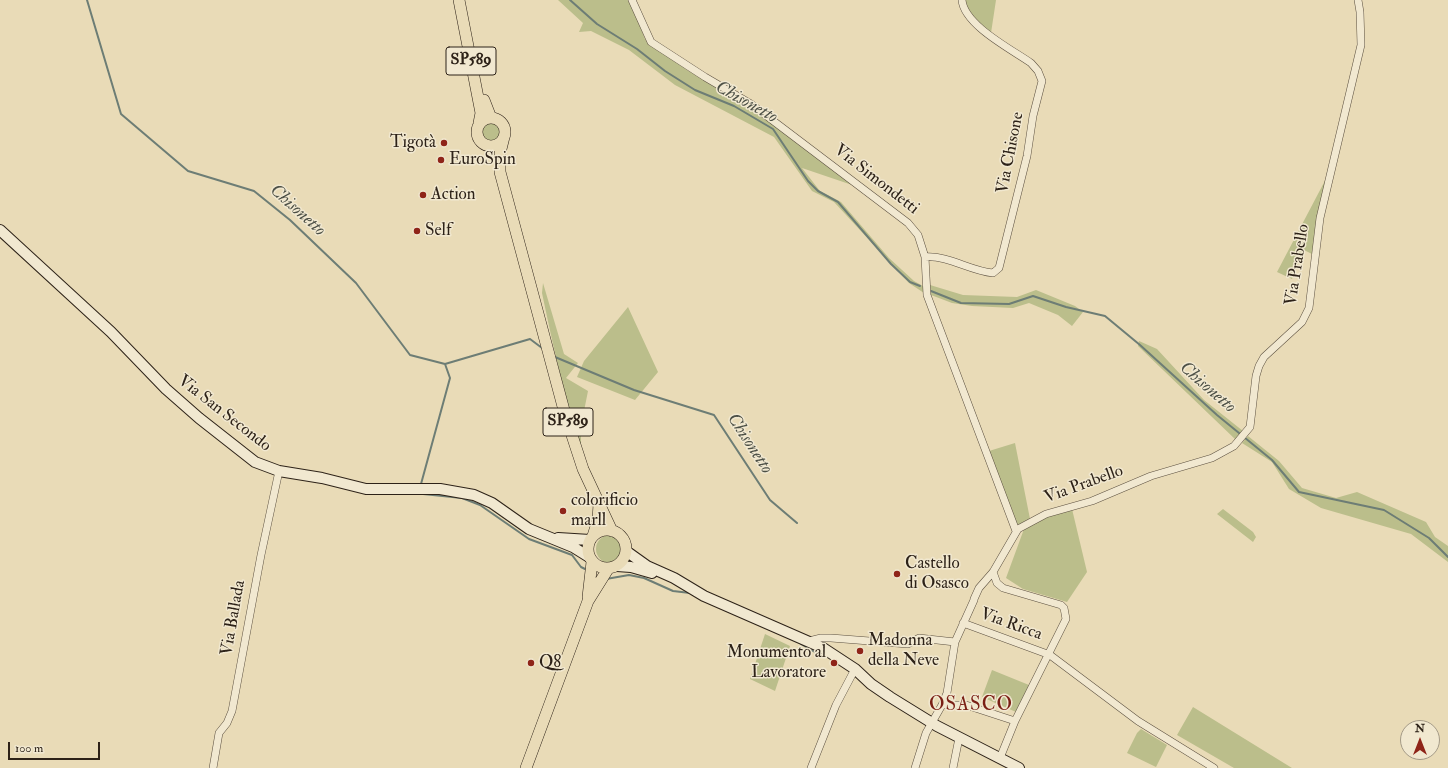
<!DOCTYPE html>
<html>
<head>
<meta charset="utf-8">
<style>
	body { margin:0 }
	#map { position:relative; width:1448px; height:768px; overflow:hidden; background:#e9dbb7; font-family:"IM FELL Double Pica",serif }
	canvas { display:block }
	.north { position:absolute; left:1400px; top:720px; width:40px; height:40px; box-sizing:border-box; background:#f1e8d0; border:1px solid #a39986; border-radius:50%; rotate:0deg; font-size:11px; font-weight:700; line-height:16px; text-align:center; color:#2d2218 }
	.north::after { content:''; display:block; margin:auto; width:14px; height:18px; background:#8f2418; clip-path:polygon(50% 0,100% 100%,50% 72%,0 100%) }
	.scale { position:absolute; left:8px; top:742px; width:92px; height:18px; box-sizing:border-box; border:2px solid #2d2218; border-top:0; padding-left:5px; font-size:12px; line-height:14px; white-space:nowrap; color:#2d2218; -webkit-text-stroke:3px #f1e8d0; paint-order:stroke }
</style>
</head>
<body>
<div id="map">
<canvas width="1448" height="768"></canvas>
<div class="north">N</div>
<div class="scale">100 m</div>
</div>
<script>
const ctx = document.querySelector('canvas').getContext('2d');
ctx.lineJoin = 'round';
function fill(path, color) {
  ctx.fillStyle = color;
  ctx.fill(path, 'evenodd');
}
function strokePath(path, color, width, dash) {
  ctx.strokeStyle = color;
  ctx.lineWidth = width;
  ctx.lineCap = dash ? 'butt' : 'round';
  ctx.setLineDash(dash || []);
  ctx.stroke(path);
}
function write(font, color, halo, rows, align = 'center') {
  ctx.font = font + ' "IM FELL Double Pica",serif';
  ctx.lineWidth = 3;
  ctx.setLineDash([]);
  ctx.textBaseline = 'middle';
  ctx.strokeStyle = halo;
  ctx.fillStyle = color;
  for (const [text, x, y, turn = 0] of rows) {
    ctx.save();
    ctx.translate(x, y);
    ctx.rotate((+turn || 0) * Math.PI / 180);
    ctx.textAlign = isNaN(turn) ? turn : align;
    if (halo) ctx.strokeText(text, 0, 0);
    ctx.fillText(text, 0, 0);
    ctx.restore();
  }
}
fill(new Path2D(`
	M 558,0 L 630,0 L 645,39 L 687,70 L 751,107 L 858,187 L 802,168 L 820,191 L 841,202 L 889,258 L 914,281 L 923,286 L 924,293 L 909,283 L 834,202 L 812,191 L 774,137 L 675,85 L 629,50 L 591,31 L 579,32 L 583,23 Z
	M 964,0 L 996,0 L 991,33 L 970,16 Z
	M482 132a9 9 0 1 1 18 0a9 9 0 1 1-18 0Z
	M 1329,173 L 1314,255 L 1304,250 L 1292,279 L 1277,272 Z
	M 543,283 L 564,354 L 578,363 L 566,378 L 588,391 L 581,426 L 581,447 C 564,397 553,345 542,293 Z
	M 930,285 L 963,295 L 1017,297 L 1036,290 L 1075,306 L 1083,312 L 1072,326 L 1058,315 L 1029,303 L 1013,308 L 972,306 L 952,303 L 931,295 Z
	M 628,307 L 658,372 L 635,400 L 577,377 L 584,361 Z
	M 1139,341 L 1157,349 L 1204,400 L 1243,431 L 1236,440 L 1138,346 Z
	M 1248,436 L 1279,461 L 1302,488 L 1336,498 L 1357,492 L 1426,522 L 1435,537 L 1448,546 L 1448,562 L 1411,534 L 1321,508 L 1289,489 L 1272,462 L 1242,443 Z
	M 1015,443 L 1030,519 L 1019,525 L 1015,522 L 989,451 Z
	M 1072,509 L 1087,572 L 1067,602 L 1023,589 L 1006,578 L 1024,529 L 1047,516 Z
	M 1223,509 L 1253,532 L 1256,537 L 1253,542 L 1217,514 Z
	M596 549a14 14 0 1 1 28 0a14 14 0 1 1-28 0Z
	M 765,634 L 790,646 L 775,691 L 750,679 Z
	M 992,670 L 1029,685 L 1016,712 L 982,697 Z
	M 1193,707 L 1292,768 L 1234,768 L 1177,735 Z
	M 1141,729 L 1167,745 L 1156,767 L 1127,753 L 1137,733 Z`), '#bbbe8b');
strokePath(new Path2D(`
	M 87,0 L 121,114 L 188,171 L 254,191 L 290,220 L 356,283 L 410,355 L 445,364 L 530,339 L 542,348
	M 570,0 L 597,24 L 637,49 L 665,71 L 695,90 L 734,106 L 773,129 L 808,181 L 818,191 L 838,202 L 891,264 L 910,282 L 920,286
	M 931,291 L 961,303 L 1009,304 L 1033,296 L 1066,307 L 1105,316 L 1140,345 L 1217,415 L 1272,460 L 1299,492 L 1384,510 L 1429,538 L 1448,557
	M 555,357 L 634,390 L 714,415 L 770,500 L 797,523
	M 421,484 L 450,378 L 445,364
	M 423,494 L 462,498 L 480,505 L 529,539 L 572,555 L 581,567 L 587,570
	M 606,579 L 629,575 L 644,578 L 673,591 L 690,593
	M 801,644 L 820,655`), '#6d7d75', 2);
const street = new Path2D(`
	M 632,0 L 651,42 L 705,77 L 751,104 L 908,223 L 918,235 L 925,257 L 927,295 L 1016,531
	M 925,257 C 948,255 970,271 993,273 L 999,268 L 1027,156 L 1033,116 L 1042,81 L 1038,71 L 1031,63 C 1011,49 964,25 962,0
	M 993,572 L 997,583 L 1003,588 L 1061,605 L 1064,608 L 1066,619 L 1015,721 L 1000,758
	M 974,599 L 979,588 L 993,572 L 1018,529 L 1046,514 L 1092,501 L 1151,476 L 1212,458 L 1234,446 L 1250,427 L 1256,376 L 1259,366 L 1264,357 L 1302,322 L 1309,308 L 1320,218 L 1361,45 L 1360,12 L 1358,0
	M 963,623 L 1050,655 L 1138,721 L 1214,768
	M 809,641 L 821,638 L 831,638 L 908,644 L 919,638 L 955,642
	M 942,705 L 947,693 L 955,642 L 974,600
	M 213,768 L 219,733 L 227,723 L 232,711 L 261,555 L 279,471
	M 811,768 L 836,705 L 855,669
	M 915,768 L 926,733 L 942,705 L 966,705 L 1015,721
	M 953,768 L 959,738`);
const secondary = new Path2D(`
	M 0,230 L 111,332 L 166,389 L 199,418 L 255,462 L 279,471 L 322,478 L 366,489 L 440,489 L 474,495 L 492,503 L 529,529 L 573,547 L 589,557
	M 558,538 L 590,540
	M 626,551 L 647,566 L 674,578 L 704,596 L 823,648 L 855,669 L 871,684 L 890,697 L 937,726 L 1019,768
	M 617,566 L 631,567 L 652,573`);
const primary = new Path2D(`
	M 459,0 L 481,113 L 479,123
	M 484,100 L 491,118
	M477 132a14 14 0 1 1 28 0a14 14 0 1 1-28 0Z
	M 504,137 L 500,153 L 500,172 L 565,414 L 583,469 L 612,531
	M588 549a19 19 0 1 1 38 0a19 19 0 1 1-38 0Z
	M 593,536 L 598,520 L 599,504
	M 588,597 L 592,562
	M 526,768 L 588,601 L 608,569`);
strokePath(street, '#5c5040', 8);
strokePath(secondary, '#2d2218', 12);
strokePath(primary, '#2d2218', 12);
strokePath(street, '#f1e8d0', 7);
strokePath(secondary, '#f1e8d0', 10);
strokePath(primary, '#e9dbb7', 11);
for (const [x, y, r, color] of [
	[444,143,4,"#8f2418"],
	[441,160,4,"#8f2418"],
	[423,195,4,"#8f2418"],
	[417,231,4,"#8f2418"],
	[563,511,4,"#8f2418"],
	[897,574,4,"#8f2418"],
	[860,651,4,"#8f2418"],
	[531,663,4,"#8f2418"],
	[834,663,4,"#8f2418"]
]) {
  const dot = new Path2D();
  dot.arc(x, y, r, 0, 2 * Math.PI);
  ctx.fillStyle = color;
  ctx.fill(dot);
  strokePath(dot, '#f1e8d0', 1.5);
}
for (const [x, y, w] of [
	[471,61,50],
	[568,422,50]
]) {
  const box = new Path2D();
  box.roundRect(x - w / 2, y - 14, w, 28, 3);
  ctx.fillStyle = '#f1e8d0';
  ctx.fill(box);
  strokePath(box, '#2d2218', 1);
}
write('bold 16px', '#2d2218', null, [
	["SP589",471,61],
	["SP589",568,422]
]);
write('17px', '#2d2218', '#f1e8d0', [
	["Tigotà",436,143,"right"],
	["EuroSpin",449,160],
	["Action",431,195],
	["Self",425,231],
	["colorificio",571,501],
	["marll",571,521],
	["Castello",905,564],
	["di Osasco",905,584],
	["Madonna",868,641],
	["della Neve",868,661],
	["Monumento al",826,653,"right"],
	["Lavoratore",826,673,"right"],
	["Q8",539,663]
], 'left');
write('17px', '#2d2218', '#f1e8d0', [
	["Via Chisone",1011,153,-79],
	["Via Simondetti",876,180,38],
	["Via Prabello",1298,265,-81],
	["Via San Secondo",224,414,38],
	["Via Prabello",1084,485,-20],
	["Via Ballada",234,618,-80],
	["Via Ricca",1011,625,20]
]);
write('italic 18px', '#4d5046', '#f1e8d0', [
	["Chisonetto",746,103,29],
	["Chisonetto",297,211,42],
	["Chisonetto",1207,388,41],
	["Chisonetto",749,444,57]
]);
ctx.letterSpacing = '1px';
write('19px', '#7a1f14', '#f1e8d0', [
	["OSASCO",971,706]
]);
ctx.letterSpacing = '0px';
</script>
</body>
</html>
